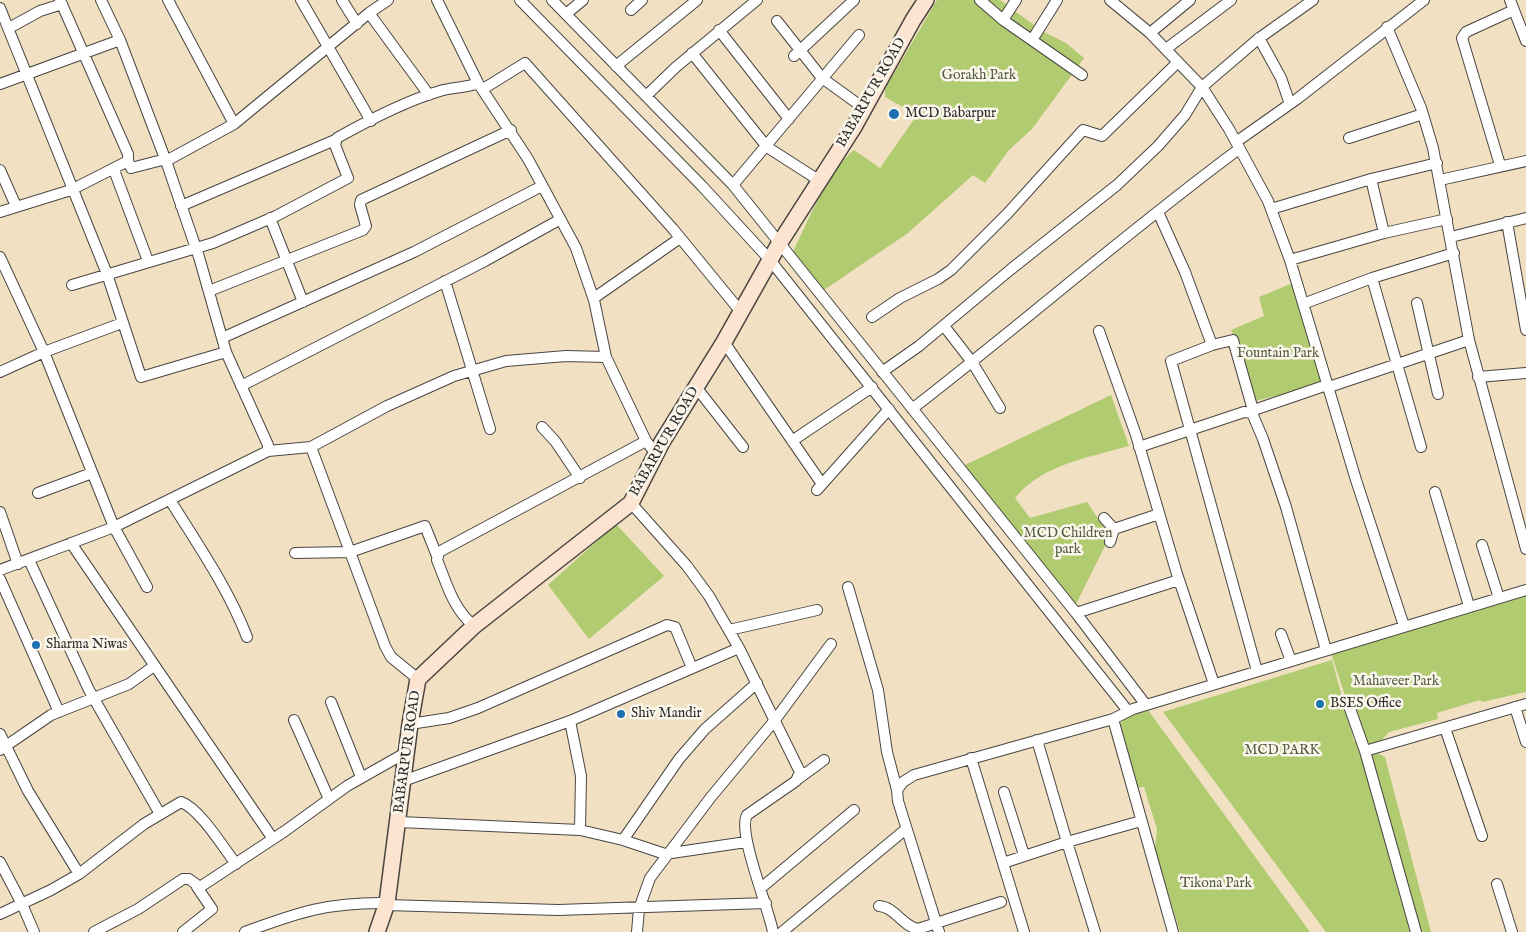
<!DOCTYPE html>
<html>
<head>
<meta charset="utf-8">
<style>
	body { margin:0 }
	canvas { display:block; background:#f2e0c3 }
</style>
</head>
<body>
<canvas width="1526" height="932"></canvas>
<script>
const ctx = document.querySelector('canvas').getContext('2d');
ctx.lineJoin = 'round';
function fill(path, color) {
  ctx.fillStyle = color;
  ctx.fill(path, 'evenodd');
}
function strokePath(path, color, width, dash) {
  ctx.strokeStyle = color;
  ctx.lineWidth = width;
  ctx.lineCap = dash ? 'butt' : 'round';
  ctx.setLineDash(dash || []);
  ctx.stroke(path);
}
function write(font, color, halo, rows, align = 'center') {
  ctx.font = font + ' "IM FELL English",serif';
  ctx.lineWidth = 5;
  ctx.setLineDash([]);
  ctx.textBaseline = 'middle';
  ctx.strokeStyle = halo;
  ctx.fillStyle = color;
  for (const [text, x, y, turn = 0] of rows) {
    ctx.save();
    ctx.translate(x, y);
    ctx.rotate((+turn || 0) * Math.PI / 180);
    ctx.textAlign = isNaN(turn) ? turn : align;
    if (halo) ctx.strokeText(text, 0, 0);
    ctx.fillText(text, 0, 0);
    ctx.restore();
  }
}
fill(new Path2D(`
	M 937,0 L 1000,0 L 1042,31 L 1066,43 L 1084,58 L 1032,129 L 1009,150 L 985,183 L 973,175 L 908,233 L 824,290 L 792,254 C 807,223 828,171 854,150 L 880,168 L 917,115 L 885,97 L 885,89 Z
	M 1293,283 L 1327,388 L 1305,389 L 1255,401 L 1231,330 L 1264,316 L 1259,297 Z
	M 1111,395 L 1129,446 C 1090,457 1041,465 1015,498 L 1030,518 L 1087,502 L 1110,536 L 1076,604 L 963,466 Z
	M 616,524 L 664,576 L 589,639 L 548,585 Z
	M 1526,594 L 1526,692 L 1482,702 L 1480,700 L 1437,713 L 1438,719 L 1389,732 L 1380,742 L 1364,744 L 1350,711 L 1331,653 Z
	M 1332,660 L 1354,741 L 1385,757 L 1431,932 L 1326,932 L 1163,712 Z
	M 1148,710 L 1310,932 L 1180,932 L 1155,849 L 1157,829 L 1144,787 L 1136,788 L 1116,729 L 1124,719 Z`), '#b1cb71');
const street = new Path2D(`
	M 60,0 L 128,154 L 128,161 L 131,168 L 166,159
	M 101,0 L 120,40 L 166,161 L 199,257 L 226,352 L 268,445 L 268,451
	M 168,0 L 234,124
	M 301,0 L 371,121
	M 342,0 L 357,24
	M 437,0 L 478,83 L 528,159 L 576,248 L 594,300 L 606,357 L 646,441 L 656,454
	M 520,0 L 702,186 L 770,260 L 1128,711
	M 552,0 L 733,185 L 1076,613 L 1146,705
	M 980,0 L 1003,20 L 1082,75
	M 1110,0 L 1150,33 L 1202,87 L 1229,129 L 1268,201 L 1290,260 L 1356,480 L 1404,626
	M 1510,0 L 1526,41
	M 0,8 L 107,274 L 141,377 L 226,352
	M 631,10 L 642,0
	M 369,13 L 429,95
	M 566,14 L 583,0
	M 1003,20 L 1016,0
	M 777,21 L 822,78 L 865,109
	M 1387,27 L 1421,108 L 1433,148 L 1469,340 L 1526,549
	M 9,28 L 40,11 L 62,4
	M 719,30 L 789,119
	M 1150,33 L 1190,0
	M 1259,38 L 1281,78 L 1290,104
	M 1032,40 L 1057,0
	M 1166,49 L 1231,0
	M 692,53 L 767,147 L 820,181
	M 794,56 L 854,0
	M 616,66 L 697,0
	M 0,84 L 120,40
	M 483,89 L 525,63 L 673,229 L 741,312
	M 646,96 L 676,67 L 757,0
	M 1349,138 L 1423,114
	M 1236,142 L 1297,99 L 1424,0
	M 166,161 L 234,124 L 369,13 L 388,0
	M 1500,165 L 1462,38 L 1466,32 L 1514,10
	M 0,170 L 16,206
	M 114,170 L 148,261
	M 1371,179 L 1384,233
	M 1440,180 L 1526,161
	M 733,185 L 859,35
	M 181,206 L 335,140
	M 1271,209 L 1371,179 L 1437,163
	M 0,212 L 71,190 L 128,161
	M 1158,212 L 1185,272 L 1212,345
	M 270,218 L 303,302
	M 1507,222 L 1526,330
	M 1451,237 L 1526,218
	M 0,257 L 44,352 L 114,527 L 147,587
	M 1290,260 L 1384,233 L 1447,219
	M 1372,278 L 1421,447
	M 445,281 L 490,429
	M 72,285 L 213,243 L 276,216 L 348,178 L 335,145 L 337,138 C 369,120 405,101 440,91 C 453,87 467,88 478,83
	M 209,291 L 363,230 L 366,226 L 360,205 L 361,200 L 511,130
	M 594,298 L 680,238
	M 1417,303 L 1438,394
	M 1303,304 L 1372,278 L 1454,253
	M 872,317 L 900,298 L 938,279 L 951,270 L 1007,214 L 1083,130 L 1102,136 L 1178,62
	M 944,326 L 972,362 L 1000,408
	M 1099,331 L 1136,435 L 1177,574 L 1214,684
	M 222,338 L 414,252 L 542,186
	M 724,342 L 822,484
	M 0,372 L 44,352 L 122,323
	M 882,372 L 919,346 L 1010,270 L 1117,185 L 1158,146 L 1185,115 L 1202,87 L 1258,39 L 1313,0
	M 1478,377 L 1526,373
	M 241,386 L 485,261 L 559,220
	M 696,387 L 743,447
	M 1329,387 L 1469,340
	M 912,409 C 1022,324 1127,232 1239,149
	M 1253,410 L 1233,340 L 1212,345 L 1171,361 L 1257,671
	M 1248,412 L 1324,386
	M 542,427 L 555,441 L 580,478
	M 792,441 L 872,387
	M 311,447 L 385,646 L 391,657 L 418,679
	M 1139,447 L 1244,412 L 1252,413 L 1263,439 L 1286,507 L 1326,650
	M 817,490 L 889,409
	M 1435,492 L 1469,606
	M 38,493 L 92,473
	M 170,500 C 198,545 228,588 247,637
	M 631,503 L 687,566 L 709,596 L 739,648 L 800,772 L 796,781 L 747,815 C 737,832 769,909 773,932
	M 0,512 L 18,564
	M 1104,518 L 1114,529 L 1159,514
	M 1110,542 L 1114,529
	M 71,543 L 273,839
	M 1482,545 L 1499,598
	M 295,553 L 350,552 L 425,526 L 437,556
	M 29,560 L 89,690 L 160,814
	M 0,570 L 114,527 L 268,451 L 311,447 L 387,406 L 454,376 L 506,361 L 566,356 L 606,357
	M 0,579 L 59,712
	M 848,587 L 878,690 L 887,752 L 897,790
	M 1076,613 L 1179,580
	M 474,626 C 453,609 447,584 437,560 L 439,552 L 646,441
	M 729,630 L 817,610
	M 1281,634 L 1291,661
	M 331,702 L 361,777
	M 1348,703 L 1365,751 L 1416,932
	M 1515,707 L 1526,742
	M 1113,719 L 1173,932
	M 294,720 L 329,799
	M 570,721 L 581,776 L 580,830
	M 410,724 L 449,718 L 478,708 L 667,625 L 675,627 L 692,668
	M 1445,728 L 1482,836
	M 0,734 L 28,791 L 79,874
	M 1037,740 L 1067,842 L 1141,821
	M 0,750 L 51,715 L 129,684 L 154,666
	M 1365,751 L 1526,704
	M 971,758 L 1024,932
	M 798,779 L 824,760
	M 403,781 L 570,721 L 739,648
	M 1004,792 L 1024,855
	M 399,822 L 580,830 L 623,840 L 665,854 L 746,842
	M 623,840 L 679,759 L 705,729 L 757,683
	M 0,862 L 22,904 L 34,932
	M 1003,863 L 1067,842 L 1095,932
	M 1497,884 L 1512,932
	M 761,888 L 854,810
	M 386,905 L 558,910 L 766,903
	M 879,906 C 895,907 902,926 918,929 L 1001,902
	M 0,914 L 51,890 L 79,874 L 144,824 L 181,802 C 200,809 223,847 236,864
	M 94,932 L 138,909 L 183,879 L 189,879 L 200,887 L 285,831 L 347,786 L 407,752
	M 183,932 L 212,909 L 197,887
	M 245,932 C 299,912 329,902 387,903
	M 637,932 L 639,909 L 650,878 L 711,797 L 775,720 L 831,644
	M 782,932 L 906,829
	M 939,932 L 898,801 L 897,790 L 903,782 L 914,775 L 1113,719 L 1133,709 L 1526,590`);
const secondary = new Path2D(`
	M 377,932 L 387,903 L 410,724 L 418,679 L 474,626 L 631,503 L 662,442 L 724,342 L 779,244 L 854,127 L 913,20 L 926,0`);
strokePath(street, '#494642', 12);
strokePath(secondary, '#494642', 18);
strokePath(street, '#fff', 10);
strokePath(secondary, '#fde4d0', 15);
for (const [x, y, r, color] of [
	[894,114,6,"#1f6fb2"],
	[36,645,5,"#1f6fb2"],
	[1320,704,5,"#1f6fb2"],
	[621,714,5,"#1f6fb2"]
]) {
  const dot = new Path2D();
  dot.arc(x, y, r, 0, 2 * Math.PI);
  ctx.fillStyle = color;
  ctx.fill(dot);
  strokePath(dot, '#fbf7ec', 2);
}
write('14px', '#535b40', '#fbf7ec', [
	["Gorakh Park",979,76],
	["Fountain Park",1278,354],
	["MCD Children",1068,534],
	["park",1068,550],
	["Mahaveer Park",1396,682],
	["MCD PARK",1282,751],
	["Tikona Park",1216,884]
]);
write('14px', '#2b2b2b', '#fbf7ec', [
	["BABARPUR ROAD",872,93,-60],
	["BABARPUR ROAD",665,442,-60],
	["BABARPUR ROAD",408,752,-82]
]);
write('14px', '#2b2b2b', '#fbf7ec', [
	["MCD Babarpur",905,114],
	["Sharma Niwas",46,645],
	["BSES Office",1330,704],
	["Shiv Mandir",631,714]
], 'left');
</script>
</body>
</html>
